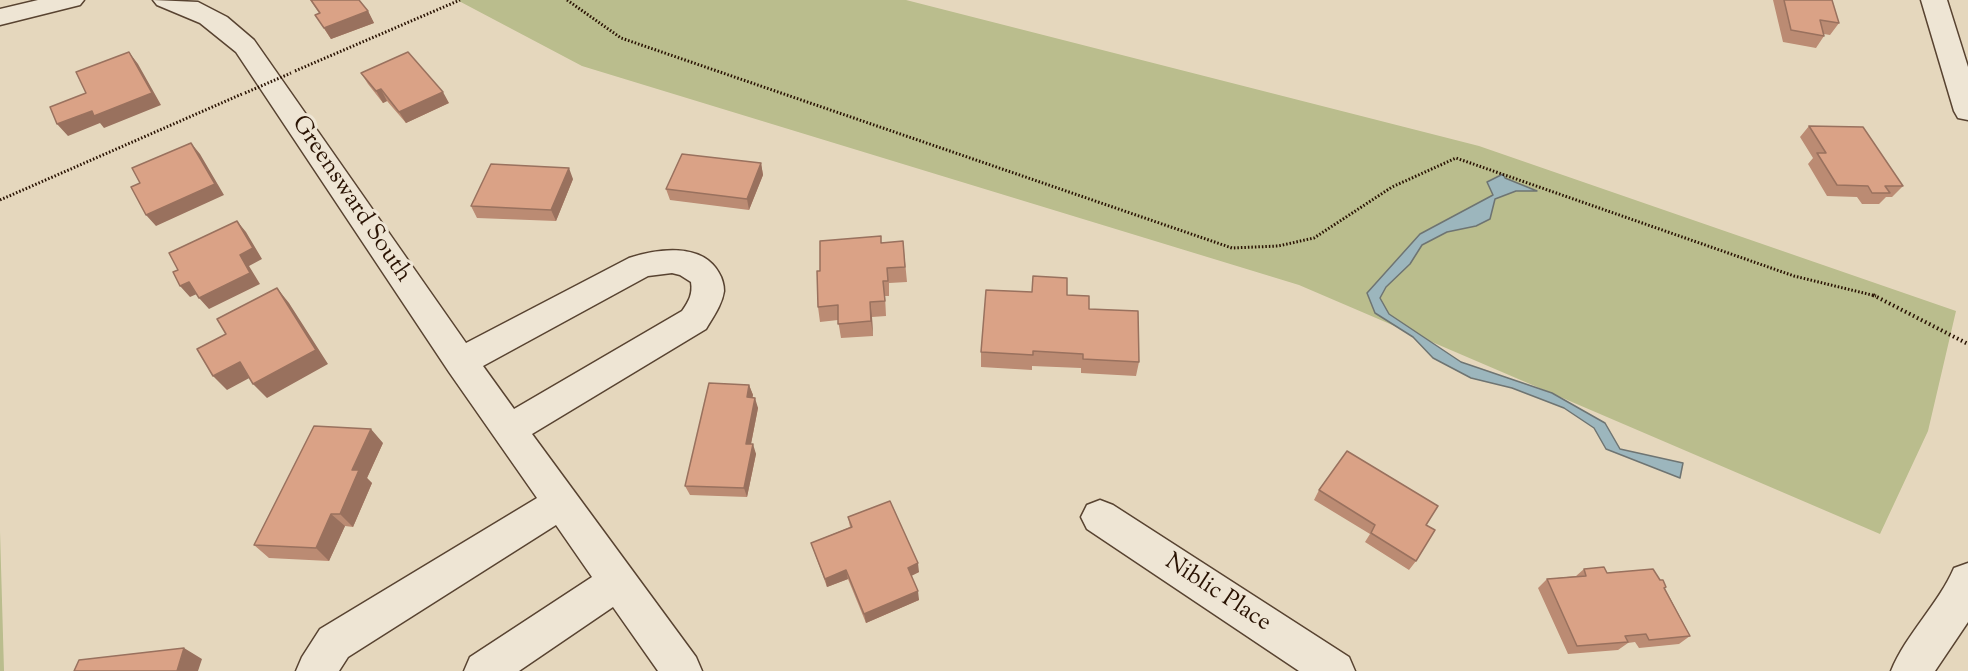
<!DOCTYPE html>
<html>
<head>
<meta charset="utf-8">
<style>
	body { margin:0 }
	canvas { display:block; background:#e5d7bd }
</style>
</head>
<body>
<canvas width="1968" height="671"></canvas>
<script>
const ctx = document.querySelector('canvas').getContext('2d');
ctx.lineJoin = 'round';
function fill(path, color) {
  ctx.fillStyle = color;
  ctx.fill(path, 'evenodd');
}
function strokePath(path, color, width, dash) {
  ctx.strokeStyle = color;
  ctx.lineWidth = width;
  ctx.lineCap = dash ? 'butt' : 'round';
  ctx.setLineDash(dash || []);
  ctx.stroke(path);
}
function write(font, color, halo, rows, align = 'center') {
  ctx.font = font + ' "Sorts Mill Goudy",serif';
  ctx.lineWidth = 6;
  ctx.setLineDash([]);
  ctx.textBaseline = 'middle';
  ctx.strokeStyle = halo;
  ctx.fillStyle = color;
  for (const [text, x, y, turn = 0] of rows) {
    ctx.save();
    ctx.translate(x, y);
    ctx.rotate((+turn || 0) * Math.PI / 180);
    ctx.textAlign = isNaN(turn) ? turn : align;
    if (halo) ctx.strokeText(text, 0, 0);
    ctx.fillText(text, 0, 0);
    ctx.restore();
  }
}
fill(new Path2D(`
	M 457,0 L 906,0 L 1479,146 L 1956,311 L 1928,431 L 1880,534 L 1299,285 L 582,66 Z
	M 0,531 L 4,671 L 0,671 Z`), '#babd8d');
const water = new Path2D(`
	M 1503,174 L 1505,178 L 1537,191 L 1516,191 L 1495,199 L 1490,219 L 1476,226 L 1447,232 L 1422,245 L 1410,264 L 1386,287 L 1380,298 L 1389,314 L 1461,362 L 1552,393 L 1605,423 L 1620,449 L 1683,463 L 1680,478 L 1606,449 L 1594,428 L 1564,408 L 1512,388 L 1471,378 L 1433,358 L 1413,337 L 1375,313 L 1367,293 L 1420,234 L 1493,195 L 1487,182 Z`);
fill(water, '#9cb6bd');
strokePath(water, '#6e7472', 1.5);
const minor = new Path2D(`
	M 38,0 L 84,0 L 80,5 L 0,25 L 0,9 Z
	M 153,0 L 198,2 L 227,17 L 254,40 L 466,343 L 629,258 C 657,249 702,242 719,273 C 722,278 724,285 724,291 C 722,305 713,317 706,329 L 532,434 L 696,657 L 702,671 L 658,671 L 613,607 L 519,671 L 464,671 L 470,657 L 592,577 L 556,525 L 348,657 L 339,671 L 296,671 L 302,657 L 320,629 L 537,498 L 449,372 L 236,52 L 200,23 L 157,5 ZM 672,273 L 680,275 L 691,282 C 693,294 689,301 682,311 L 514,409 L 483,366 L 648,276 Z
	M 1921,0 L 1947,0 L 1968,67 L 1968,120 L 1958,118 L 1954,111 Z
	M 1100,500 L 1113,505 L 1349,657 L 1355,671 L 1299,671 L 1087,529 L 1081,517 L 1087,505 Z
	M 1968,563 L 1968,622 L 1935,671 L 1891,671 C 1906,634 1938,605 1954,568 Z`);
strokePath(minor, '#584331', 3);
strokePath(new Path2D(`
	M 567,0 L 621,38 L 1232,248 L 1278,246 L 1314,238 L 1392,187 L 1456,158 L 1794,276 L 1876,296
	M 295,71 L 460,0
	M 0,200 L 242,94`), '#291202', 3, [1.5, 2]);
strokePath(new Path2D(`
	M 1873,295 L 1968,344`), '#291202', 4, [1.5, 3]);
fill(minor, '#eee5d4');
strokePath(new Path2D(`
	M 245,93 L 291,73`), '#291202', 3, [1.5, 2]);
fill(new Path2D(`
	M 310,0 L 359,0 L 368,11 L 374,23 L 331,39 L 315,15 L 319,13 Z
	M 1773,0 L 1832,0 L 1839,23 L 1830,35 L 1824,34 L 1824,36 L 1816,48 L 1783,42 Z
	M 361,73 L 449,103 L 406,123 L 387,101 L 383,103 L 368,84 Z
	M 1809,126 L 1903,186 L 1892,197 L 1886,197 L 1879,204 L 1862,204 L 1857,197 L 1827,196 L 1808,164 L 1813,158 L 1800,137 Z
	M 761,163 L 763,175 L 749,210 L 670,200 L 666,189 Z
	M 573,179 L 556,221 L 477,218 L 471,206 Z
	M 903,241 L 907,282 L 889,283 L 889,296 L 885,296 L 886,316 L 872,317 L 873,336 L 841,338 L 838,320 L 820,322 L 818,307 L 820,271 L 882,243 Z
	M 1089,309 L 1139,362 L 1136,376 L 1081,373 L 1081,368 L 1032,366 L 1032,370 L 981,367 L 981,352 Z
	M 749,385 L 753,395 L 752,398 L 758,408 L 751,444 L 756,454 L 747,497 L 690,495 L 685,486 Z
	M 383,443 L 367,478 L 372,483 L 353,527 L 345,526 L 329,561 L 269,558 L 254,545 Z
	M 1319,490 L 1426,525 L 1416,561 L 1409,570 L 1365,542 L 1370,534 L 1314,500 Z
	M 848,517 L 919,572 L 911,576 L 919,600 L 866,623 L 848,579 L 827,587 L 811,543 L 850,527 Z
	M 1584,569 L 1607,573 L 1665,588 L 1690,636 L 1679,644 L 1639,648 L 1635,642 L 1628,643 L 1618,650 L 1568,654 L 1538,588 L 1547,579 L 1576,576 Z`), '#bb8b73');
fill(new Path2D(`
	M 368,11 L 374,23 L 331,39 L 324,28 Z
	M 129,52 L 138,64 L 161,105 L 104,128 L 100,123 L 68,136 L 57,124 L 92,111 Z
	M 381,89 L 387,101 L 383,103 L 376,91 Z
	M 443,92 L 449,103 L 406,123 L 399,112 Z
	M 191,143 L 200,154 L 224,195 L 156,226 L 146,215 Z
	M 761,163 L 763,175 L 749,210 L 747,199 Z
	M 569,168 L 573,179 L 556,221 L 551,210 Z
	M 237,221 L 246,232 L 262,259 L 249,266 L 260,284 L 209,309 L 199,298 Z
	M 189,282 L 199,293 L 190,297 L 180,286 Z
	M 277,288 L 289,303 L 328,364 L 267,398 L 253,384 Z
	M 870,302 L 872,317 L 873,336 L 871,321 Z
	M 240,362 L 253,376 L 227,390 L 213,376 Z
	M 749,385 L 753,395 L 750,408 L 747,397 Z
	M 755,398 L 758,408 L 749,454 L 746,444 Z
	M 371,429 L 383,443 L 367,478 L 372,483 L 353,527 L 340,514 L 352,470 Z
	M 753,444 L 756,454 L 747,497 L 744,488 Z
	M 331,514 L 345,526 L 329,561 L 316,548 Z
	M 918,563 L 919,572 L 909,577 L 908,568 Z
	M 846,570 L 848,579 L 827,587 L 825,579 Z
	M 918,591 L 919,600 L 866,623 L 864,614 Z
	M 184,648 L 202,659 L 198,671 L 177,671 Z`), '#99715e');
const building = new Path2D(`
	M 311,0 L 359,0 L 368,11 L 324,28 L 315,15 L 320,13 Z
	M 1784,0 L 1832,0 L 1839,23 L 1820,20 L 1824,36 L 1791,30 Z
	M 129,52 L 152,93 L 94,116 L 92,111 L 57,124 L 50,107 L 86,93 L 76,72 Z
	M 408,52 L 443,92 L 399,112 L 381,89 L 376,91 L 361,73 Z
	M 1809,126 L 1863,127 L 1903,186 L 1885,186 L 1890,193 L 1872,193 L 1868,186 L 1837,185 L 1817,153 L 1826,153 Z
	M 191,143 L 215,184 L 146,215 L 131,187 L 140,183 L 132,168 Z
	M 682,154 L 761,163 L 747,199 L 666,189 Z
	M 491,164 L 569,168 L 551,210 L 471,206 Z
	M 237,221 L 253,248 L 240,255 L 250,273 L 199,298 L 189,282 L 180,286 L 173,272 L 178,270 L 169,253 Z
	M 881,236 L 881,243 L 903,241 L 905,267 L 887,268 L 888,281 L 883,281 L 885,301 L 870,302 L 871,321 L 838,324 L 838,305 L 818,307 L 817,271 L 820,271 L 820,241 Z
	M 1033,276 L 1067,278 L 1067,295 L 1089,296 L 1089,309 L 1138,311 L 1139,362 L 1083,359 L 1083,354 L 1033,351 L 1033,355 L 981,352 L 986,290 L 1032,292 Z
	M 277,288 L 316,350 L 253,384 L 240,362 L 213,376 L 197,349 L 226,334 L 217,319 Z
	M 709,383 L 749,385 L 747,397 L 755,398 L 746,444 L 753,444 L 744,488 L 685,486 Z
	M 314,426 L 371,429 L 352,470 L 359,470 L 340,514 L 331,514 L 316,548 L 254,545 Z
	M 1347,451 L 1438,506 L 1426,525 L 1435,530 L 1416,561 L 1371,533 L 1375,525 L 1319,490 Z
	M 890,501 L 918,563 L 908,568 L 918,591 L 864,614 L 846,570 L 825,579 L 811,543 L 852,527 L 848,517 Z
	M 1604,567 L 1607,573 L 1653,569 L 1660,580 L 1663,580 L 1666,587 L 1664,588 L 1690,636 L 1649,640 L 1646,634 L 1625,636 L 1628,642 L 1577,646 L 1547,579 L 1586,576 L 1584,569 Z
	M 184,648 L 177,671 L 74,671 L 79,660 Z`);
fill(building, '#daa286');
strokePath(building, '#99715e', 1.5);
write('24px', '#291202', '#eee5d4', [
	["Greensward South",350,200,56],
	["Niblic Place",1217,594,33]
]);
</script>
</body>
</html>
